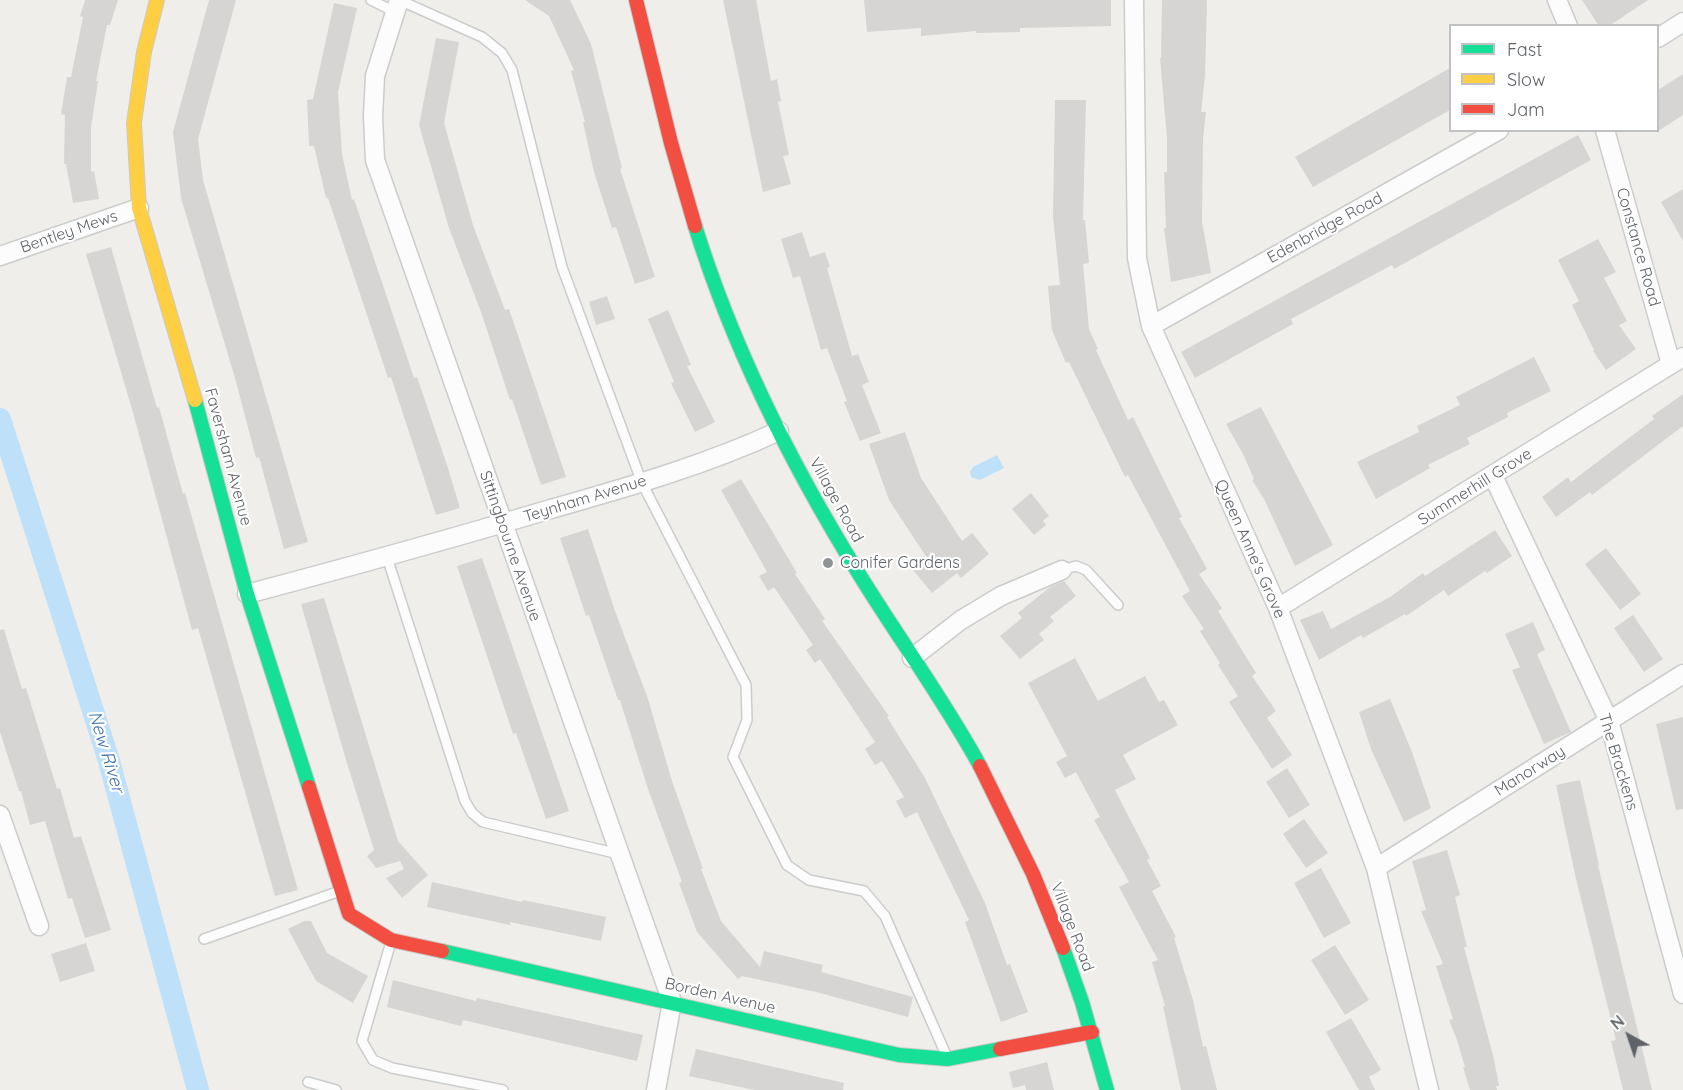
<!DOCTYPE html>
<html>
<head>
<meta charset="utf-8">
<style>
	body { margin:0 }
	#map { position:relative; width:1683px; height:1090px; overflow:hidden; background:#efeeea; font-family:Quicksand,sans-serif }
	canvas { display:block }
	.legend { position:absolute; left:1449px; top:24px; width:210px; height:108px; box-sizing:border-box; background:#fff; border:2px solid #bfc1c3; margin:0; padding:8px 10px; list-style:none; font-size:18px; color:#5f6368 }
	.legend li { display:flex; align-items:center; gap:12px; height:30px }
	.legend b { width:30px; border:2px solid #bfc1c3 }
	.north { position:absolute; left:1599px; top:1006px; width:60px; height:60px; -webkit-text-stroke:4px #fff; paint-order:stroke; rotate:320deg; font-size:16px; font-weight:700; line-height:24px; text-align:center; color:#5f6368 }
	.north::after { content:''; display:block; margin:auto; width:21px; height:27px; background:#5f6368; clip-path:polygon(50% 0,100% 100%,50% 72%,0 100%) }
</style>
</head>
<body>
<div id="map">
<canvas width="1683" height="1090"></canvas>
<ul class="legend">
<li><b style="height:8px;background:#16e098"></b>Fast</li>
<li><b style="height:8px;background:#ffcf43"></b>Slow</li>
<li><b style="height:8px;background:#f24e42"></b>Jam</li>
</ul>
<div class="north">N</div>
</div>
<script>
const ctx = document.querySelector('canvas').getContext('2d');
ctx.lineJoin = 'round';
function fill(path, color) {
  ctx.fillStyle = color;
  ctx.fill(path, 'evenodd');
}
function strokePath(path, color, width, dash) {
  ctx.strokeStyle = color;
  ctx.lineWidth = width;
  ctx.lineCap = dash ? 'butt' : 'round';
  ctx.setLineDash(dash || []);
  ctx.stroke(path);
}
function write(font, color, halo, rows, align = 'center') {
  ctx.font = font + ' Quicksand,sans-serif';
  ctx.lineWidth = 4.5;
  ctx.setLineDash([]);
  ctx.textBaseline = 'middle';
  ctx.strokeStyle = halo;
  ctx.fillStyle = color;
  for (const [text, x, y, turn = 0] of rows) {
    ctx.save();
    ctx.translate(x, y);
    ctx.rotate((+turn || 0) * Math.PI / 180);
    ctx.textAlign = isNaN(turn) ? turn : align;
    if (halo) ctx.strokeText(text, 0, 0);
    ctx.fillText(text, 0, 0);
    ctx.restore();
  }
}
fill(new Path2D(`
	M 997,455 L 1004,468 L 980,480 L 971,477 L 970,472 L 973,467 Z`), '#bfe0f9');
strokePath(new Path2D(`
	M 0,419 L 109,761 L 198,1090`), '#bfe0f9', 22);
fill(new Path2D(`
	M 85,0 L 118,0 L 110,25 L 107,25 L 96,81 L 98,81 L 91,128 L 91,172 L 94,171 L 99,199 L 73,203 L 66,164 L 64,164 L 65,115 L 61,114 L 67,77 L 71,77 L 83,17 L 80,16 Z
	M 209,0 L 236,0 L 198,139 L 203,180 L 308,542 L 284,549 L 259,457 L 256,458 L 235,378 L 181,198 L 173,132 Z
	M 525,0 L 570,0 L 591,44 L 622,168 L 620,169 L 655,277 L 635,284 L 616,227 L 612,228 L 594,172 L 583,122 L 585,122 L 571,71 L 574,70 L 549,16 Z
	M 723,0 L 756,0 L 771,81 L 777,79 L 781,101 L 778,102 L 789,155 L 783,156 L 791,184 L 763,192 Z
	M 864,0 L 1111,0 L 1111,26 L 1020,28 L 1020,32 L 976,33 L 976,31 L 921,36 L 921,28 L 867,32 Z
	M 1162,0 L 1207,0 L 1205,77 L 1201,112 L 1206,112 L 1203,138 L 1202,221 L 1211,273 L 1171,282 L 1164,228 L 1166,228 L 1164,172 L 1167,172 L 1167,138 L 1160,58 L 1161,58 Z
	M 1582,0 L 1648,0 L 1609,26 L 1599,26 Z
	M 334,3 L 357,8 L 338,92 L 342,154 L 352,200 L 354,199 L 414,378 L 417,377 L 447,465 L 460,508 L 436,515 L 391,377 L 388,378 L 328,198 L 326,198 L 314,146 L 309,146 L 307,100 L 313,99 Z
	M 436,38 L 459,42 L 444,123 L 473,225 L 505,310 L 509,309 L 566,477 L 541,485 L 512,399 L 510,400 L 481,312 L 449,228 L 419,125 Z
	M 1450,68 L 1450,110 L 1313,187 L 1295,157 Z
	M 1683,74 L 1683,115 L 1658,131 L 1658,90 Z
	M 1055,100 L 1086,100 L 1083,220 L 1085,220 L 1089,263 L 1083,264 L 1089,329 L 1098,349 L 1096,350 L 1128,420 L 1133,417 L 1182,517 L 1179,518 L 1207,569 L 1199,574 L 1222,608 L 1218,611 L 1256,673 L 1252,676 L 1276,711 L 1267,718 L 1292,755 L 1272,769 L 1229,702 L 1238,696 L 1218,665 L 1220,663 L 1200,631 L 1204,629 L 1182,596 L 1190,591 L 1128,475 L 1125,477 L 1069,362 L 1066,363 L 1052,330 L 1048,286 L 1060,285 L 1053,216 Z
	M 1578,135 L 1591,160 L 1394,269 L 1392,265 L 1291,319 L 1293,324 L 1195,378 L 1181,352 Z
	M 1683,189 L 1683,241 L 1661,202 Z
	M 802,232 L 810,257 L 825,252 L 830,267 L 827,268 L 852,356 L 858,354 L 869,382 L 862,385 L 881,433 L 860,441 L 844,402 L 847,401 L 827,348 L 821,350 L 800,276 L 793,278 L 781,239 Z
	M 1598,239 L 1616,272 L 1604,278 L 1627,321 L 1619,325 L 1636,349 L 1606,370 L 1593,351 L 1594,350 L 1572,305 L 1579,301 L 1558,260 Z
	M 111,247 L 157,408 L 159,407 L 183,494 L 185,493 L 298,890 L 275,896 L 198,628 L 192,630 L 132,409 L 86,254 Z
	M 607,296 L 615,319 L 596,325 L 589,302 Z
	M 668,310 L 691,365 L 687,366 L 715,422 L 695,432 L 671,383 L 674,382 L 648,319 Z
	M 1534,357 L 1551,391 L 1507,413 L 1508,417 L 1467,438 L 1470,444 L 1428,465 L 1430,468 L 1376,499 L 1357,462 L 1419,432 L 1417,426 L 1460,405 L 1456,397 Z
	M 1683,394 L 1683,426 L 1592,495 L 1590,492 L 1556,517 L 1542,497 L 1568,477 L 1571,482 L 1654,419 L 1652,416 Z
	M 1261,407 L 1333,545 L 1295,566 L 1264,499 L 1252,480 L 1254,479 L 1243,454 L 1226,424 Z
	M 905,432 L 921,478 L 962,541 L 972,533 L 989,554 L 961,578 L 957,573 L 932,593 L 913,570 L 927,558 L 889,500 L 869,444 Z
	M 741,479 L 797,573 L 795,574 L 825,619 L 822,621 L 889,716 L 887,717 L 925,778 L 985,903 L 1007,965 L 1010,964 L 1028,1012 L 1001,1022 L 965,922 L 969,920 L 917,812 L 905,818 L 896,801 L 904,797 L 882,761 L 875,765 L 865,749 L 875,742 L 820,659 L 815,663 L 806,650 L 813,645 L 774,587 L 768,591 L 759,576 L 767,572 L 721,490 Z
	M 1031,493 L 1049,516 L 1043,521 L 1046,525 L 1034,535 L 1012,509 Z
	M 588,529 L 615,611 L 648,699 L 672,781 L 703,869 L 701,869 L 721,921 L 760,967 L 764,951 L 823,965 L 821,972 L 913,997 L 908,1017 L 816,992 L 742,976 L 738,979 L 697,932 L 679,883 L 682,882 L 648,789 L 620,700 L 618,700 L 589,615 L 586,616 L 560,538 Z
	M 1495,530 L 1512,556 L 1487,573 L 1485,571 L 1448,596 L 1444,590 L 1406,616 L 1405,614 L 1363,638 L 1361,635 L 1319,660 L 1300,620 L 1323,611 L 1331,629 L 1390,597 L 1423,573 L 1425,576 Z
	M 1606,548 L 1641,594 L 1620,610 L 1585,564 Z
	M 482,558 L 569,811 L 546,819 L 516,733 L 513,734 L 457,566 Z
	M 1064,581 L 1076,596 L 1050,617 L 1054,621 L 1039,634 L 1044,640 L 1020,659 L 1000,636 L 1022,618 L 1018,613 L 1050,587 Z
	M 324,598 L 398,841 L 428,875 L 402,898 L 386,878 L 404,869 L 400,861 L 376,868 L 367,856 L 374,850 L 346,760 L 301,604 Z
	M 1633,615 L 1663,659 L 1644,672 L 1614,628 Z
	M 1533,622 L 1545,650 L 1537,654 L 1571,732 L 1544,744 L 1512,670 L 1520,667 L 1505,634 Z
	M 4,629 L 22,689 L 26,688 L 57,789 L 60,788 L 74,838 L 81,836 L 111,930 L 85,938 L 72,898 L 68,899 L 45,821 L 30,825 L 21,791 L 19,791 L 0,732 L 0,630 Z
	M 1075,658 L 1098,701 L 1145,676 L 1159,702 L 1164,700 L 1178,725 L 1123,755 L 1136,779 L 1115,790 L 1150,858 L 1147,860 L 1161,886 L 1152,891 L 1176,937 L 1174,938 L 1193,1000 L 1203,1047 L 1206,1046 L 1217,1090 L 1181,1090 L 1163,1006 L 1165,1006 L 1152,962 L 1158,960 L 1119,887 L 1129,882 L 1094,820 L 1100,817 L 1076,772 L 1065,778 L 1056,762 L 1067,756 L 1028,683 Z
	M 1390,699 L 1412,752 L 1431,808 L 1404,822 L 1371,749 L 1359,712 Z
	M 1683,717 L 1683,809 L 1676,810 L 1656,724 Z
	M 1287,768 L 1310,805 L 1289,818 L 1266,782 Z
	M 1580,780 L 1599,865 L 1598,865 L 1652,1090 L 1623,1090 L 1611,1041 L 1616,1040 L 1576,879 L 1556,785 Z
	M 1304,819 L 1328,853 L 1306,868 L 1283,834 Z
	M 1447,850 L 1460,895 L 1455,897 L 1467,947 L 1464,947 L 1494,1059 L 1499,1086 L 1496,1086 L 1497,1090 L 1470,1090 L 1463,1067 L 1465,1067 L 1457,1040 L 1449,1020 L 1453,1019 L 1436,966 L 1443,964 L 1421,911 L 1426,910 L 1412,861 Z
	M 1321,868 L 1351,923 L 1324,938 L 1294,883 Z
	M 432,882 L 522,902 L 523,900 L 606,917 L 601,941 L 510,922 L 510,925 L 427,907 Z
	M 304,921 L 311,921 L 327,953 L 368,976 L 353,1003 L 316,981 L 288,929 Z
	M 86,943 L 95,971 L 60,982 L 51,954 Z
	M 1335,945 L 1369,1000 L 1345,1015 L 1311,960 Z
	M 393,980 L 476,1001 L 477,998 L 643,1035 L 637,1061 L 463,1020 L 461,1026 L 387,1007 Z
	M 1351,1018 L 1381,1070 L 1369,1077 L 1375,1090 L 1359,1090 L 1326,1032 Z
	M 696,1049 L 844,1083 L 843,1090 L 754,1090 L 689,1076 Z
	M 1047,1062 L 1054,1090 L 1026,1090 L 1025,1085 L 1013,1088 L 1009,1072 Z`), '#d6d5d3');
const lane = new Path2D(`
	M 371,0 L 395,12
	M 399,0 L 482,37 L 502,53 L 512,70 L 562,267 L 642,483 L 746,685 L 747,720 L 733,757 L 787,865 L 809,880 L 864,891 L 885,916 L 947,1057
	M 387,557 L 465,801 L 472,813 L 483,822 L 619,854
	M 1062,570 L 1076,566 L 1086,570 L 1118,605
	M 204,939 L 340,891
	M 391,942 L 362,1041 L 373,1060 L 392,1068 L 503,1090
	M 308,1082 L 336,1090`);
const street = new Path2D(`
	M 399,0 L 375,76 L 373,117 L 375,160 L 672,1002 L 656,1090
	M 1134,0 L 1137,258 L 1151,326 L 1278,608 L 1376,868 L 1429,1090
	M 1557,0 L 1568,26
	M 1658,38 L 1683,22
	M 1605,130 L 1671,364
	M 0,256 L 139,208
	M 1151,326 L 1499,130
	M 1493,476 L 1609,721 L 1683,994
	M 247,594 C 349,567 450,539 551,509 C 628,487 706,465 779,431
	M 1278,608 L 1683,357
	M 912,658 L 961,620 L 1001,596 L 1062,570
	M 0,815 L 39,926
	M 1376,868 L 1683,674`);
const fast = new Path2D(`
	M 695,226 C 733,348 792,466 859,574 C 899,639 944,700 980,766
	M 195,400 L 247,594 L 309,787
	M 1063,948 L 1082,1002 L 1107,1090
	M 442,951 L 899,1055 L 948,1059 L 1000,1049`);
const slow = new Path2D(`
	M 157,0 L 144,52 L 134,123 L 139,208 L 195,400`);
const jam = new Path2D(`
	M 636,0 L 671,143 L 695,226
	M 980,766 L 1033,874 L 1063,948
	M 309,787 L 349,914 L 391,940 L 442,951
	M 1000,1049 L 1092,1032`);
strokePath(lane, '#cbcccc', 12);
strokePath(street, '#cbcccc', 21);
strokePath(fast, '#cacacb', 16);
strokePath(slow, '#cacacb', 16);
strokePath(jam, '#cacacb', 16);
strokePath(lane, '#fdfcfc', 9);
strokePath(street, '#fdfcfc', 18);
strokePath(fast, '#16e098', 14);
strokePath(slow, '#ffcf43', 14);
strokePath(jam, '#f24e42', 14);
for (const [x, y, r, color] of [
	[828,563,6,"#919496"]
]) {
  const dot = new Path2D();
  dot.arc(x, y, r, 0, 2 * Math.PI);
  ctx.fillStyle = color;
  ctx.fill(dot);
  strokePath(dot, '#fff', 2);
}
write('16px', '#5f6368', '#fff', [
	["Edenbridge Road",1325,228,-29],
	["Bentley Mews",69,232,-19],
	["Constance Road",1638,247,74],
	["Faversham Avenue",228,457,75],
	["Summerhill Grove",1475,487,-32],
	["Teynham Avenue",585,499,-17],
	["Village Road",836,500,61],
	["Sittingbourne Avenue",510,546,71],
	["Queen Anne's Grove",1250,549,66],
	["The Brackens",1618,762,73],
	["Manorway",1530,771,-32],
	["Village Road",1072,927,69],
	["Borden Avenue",720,996,13]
]);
write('16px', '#5f6368', '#fff', [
	["Conifer Gardens",840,563]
], 'left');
write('italic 18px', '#4174aa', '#fff', [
	["New River",106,752,73]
]);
</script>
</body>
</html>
